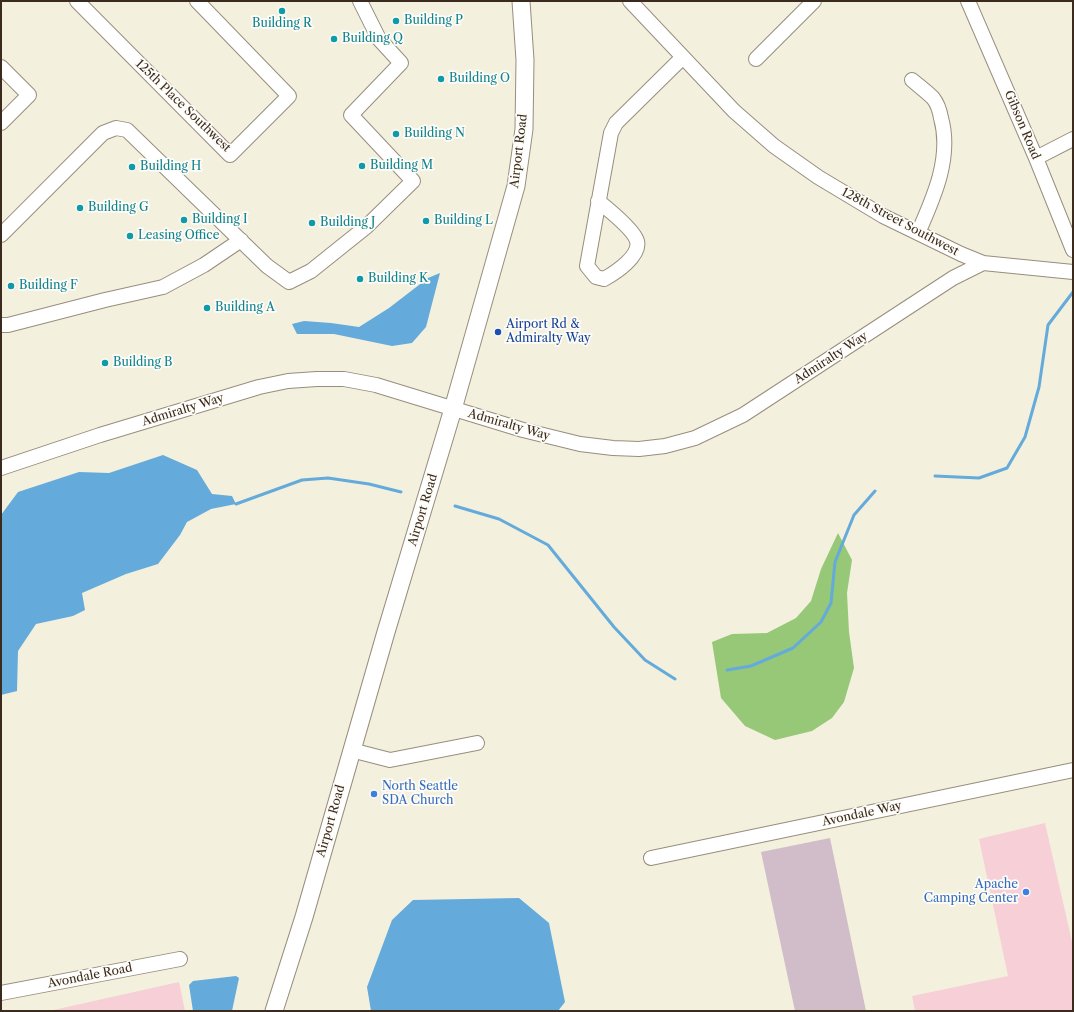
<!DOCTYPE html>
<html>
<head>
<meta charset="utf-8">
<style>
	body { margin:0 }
	#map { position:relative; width:1074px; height:1012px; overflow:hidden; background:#f4f0de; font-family:"Libre Caslon Text",serif }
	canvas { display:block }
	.frame { position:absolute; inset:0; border:2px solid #3b2a1e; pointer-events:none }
</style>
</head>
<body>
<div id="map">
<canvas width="1074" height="1012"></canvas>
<div class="frame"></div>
</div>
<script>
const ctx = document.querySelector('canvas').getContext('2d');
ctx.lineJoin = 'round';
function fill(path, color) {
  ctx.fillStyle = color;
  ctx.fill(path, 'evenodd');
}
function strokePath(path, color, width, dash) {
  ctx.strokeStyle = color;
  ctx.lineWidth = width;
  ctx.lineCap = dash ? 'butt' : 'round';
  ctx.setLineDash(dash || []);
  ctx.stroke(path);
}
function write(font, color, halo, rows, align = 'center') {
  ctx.font = font + ' "Libre Caslon Text",serif';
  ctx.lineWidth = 3.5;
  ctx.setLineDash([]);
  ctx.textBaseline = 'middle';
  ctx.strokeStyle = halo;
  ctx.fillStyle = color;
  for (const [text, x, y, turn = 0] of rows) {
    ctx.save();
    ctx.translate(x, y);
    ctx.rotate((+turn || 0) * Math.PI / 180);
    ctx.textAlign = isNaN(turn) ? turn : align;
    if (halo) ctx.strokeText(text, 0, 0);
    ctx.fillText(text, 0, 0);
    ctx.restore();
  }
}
fill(new Path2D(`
	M 1045,823 L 1073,946 L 1073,1011 L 915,1011 L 912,996 L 1008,976 L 979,839 Z
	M 179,982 L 185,1011 L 49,1011 Z`), '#f6cfd7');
fill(new Path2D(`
	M 830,838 L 866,1011 L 795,1011 L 761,852 Z`), '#d1bdc9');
fill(new Path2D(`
	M 838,533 L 852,560 L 847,593 L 849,632 L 854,668 L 844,702 L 832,718 L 812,731 L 775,740 L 745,726 L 721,698 L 712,642 L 732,634 L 767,633 L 796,618 L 811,601 L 821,569 Z`), '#96c878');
fill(new Path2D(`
	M 440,273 L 426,327 L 412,343 L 392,346 L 334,334 L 297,334 L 292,324 L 304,321 L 331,323 L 359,327 L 389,308 L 428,278 Z
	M 163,455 L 197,470 L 212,494 L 232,496 L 236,504 L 211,509 L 187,522 L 180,535 L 158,564 L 126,574 L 82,593 L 85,610 L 73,616 L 36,624 L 18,651 L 17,691 L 1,695 L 1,515 L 18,492 L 79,472 L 109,473 Z
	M 519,898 L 549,923 L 565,1002 L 558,1011 L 371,1011 L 367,987 L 392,920 L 413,900 Z
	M 236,976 L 239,978 L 232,1011 L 193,1011 L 189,985 L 193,981 Z`), '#64aada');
strokePath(new Path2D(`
	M 935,476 L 979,478 L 1007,468 L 1025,437 L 1039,387 L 1048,325 L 1073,292
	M 236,504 L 302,480 L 328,478 L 369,484 L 401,492
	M 455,506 L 499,519 L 548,545 L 614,627 L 645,660 L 675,679
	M 727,670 L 751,666 L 793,648 L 821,622 L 831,603 L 835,562 L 854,515 L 875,491`), '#64aada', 3);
const minor = new Path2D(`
	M 77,1 L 230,155 L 289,96 L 197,1
	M 630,1 L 734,111 L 774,146 L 818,177 L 883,216 L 961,254 L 983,263 L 1073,272
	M 968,1 L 1036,158 L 1073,250
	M 756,59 L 814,1
	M 1,67 L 29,95 L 1,123
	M 912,80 C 919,86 927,92 933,98 C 937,103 940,112 941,118 C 952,157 934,197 918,233
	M 1036,158 L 1073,139
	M 598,201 C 608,209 634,230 637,241 C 641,256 615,273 604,279 L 596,277 L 587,266 L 611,133 L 616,123 L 683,57
	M 1,235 L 103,133 L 116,128 L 127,130 L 267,266 L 289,282 L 311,271 L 366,227 L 413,181 L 351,115 L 401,63 L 379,39 L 360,1
	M 1,325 L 8,325 L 105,300 L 163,287 L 204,265 L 241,240
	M 1,468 L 100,435 L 259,387 L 288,381 L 317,379 L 344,379 L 376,385 L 523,430 L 580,444 L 613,448 L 639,449 L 665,446 L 695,438 L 743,415 L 953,278 L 983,263
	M 351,750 L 390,760 L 477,743
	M 651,858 L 1073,770
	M 1,993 L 180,959`);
const major = new Path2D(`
	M 274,1011 L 304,917 L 386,632 L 453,409 L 516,186 L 524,129 L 525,60 L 521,1`);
strokePath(minor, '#988d7e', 16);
strokePath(major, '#988d7e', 19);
strokePath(minor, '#fff', 14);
strokePath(major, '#fff', 17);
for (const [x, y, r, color] of [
	[282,11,4,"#0f9aa8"],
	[396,21,4,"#0f9aa8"],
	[334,39,4,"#0f9aa8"],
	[441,79,4,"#0f9aa8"],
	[396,134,4,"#0f9aa8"],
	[362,166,4,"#0f9aa8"],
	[132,167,4,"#0f9aa8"],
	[80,208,4,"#0f9aa8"],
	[184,220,4,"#0f9aa8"],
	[426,221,4,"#0f9aa8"],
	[312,223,4,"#0f9aa8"],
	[130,236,4,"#0f9aa8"],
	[360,279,4,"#0f9aa8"],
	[11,286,4,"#0f9aa8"],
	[207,308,4,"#0f9aa8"],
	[498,332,4,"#1a4fb4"],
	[105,363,4,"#0f9aa8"],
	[374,794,4,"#3f7fe0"],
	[1026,892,4,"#3f7fe0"]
]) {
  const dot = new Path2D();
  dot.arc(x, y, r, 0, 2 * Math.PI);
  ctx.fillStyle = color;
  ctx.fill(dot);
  strokePath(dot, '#fdfcf7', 1.5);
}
write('12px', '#0d838f', '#fdfcf7', [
	["Building P",404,21],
	["Building R",282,24,"center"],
	["Building Q",342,39],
	["Building O",449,79],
	["Building N",404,134],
	["Building M",370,166],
	["Building H",140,167],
	["Building G",88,208],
	["Building I",192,220],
	["Building L",434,221],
	["Building J",320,223],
	["Leasing Office",138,236],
	["Building K",368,279],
	["Building F",19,286],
	["Building A",215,308],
	["Building B",113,363]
], 'left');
write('12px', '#3b2a1e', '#fdfcf7', [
	["125th Place Southwest",183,106,44],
	["Gibson Road",1022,125,67],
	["Airport Road",519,151,-83],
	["128th Street Southwest",900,222,28],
	["Admiralty Way",831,358,-33],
	["Admiralty Way",183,410,-17],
	["Admiralty Way",509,425,16],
	["Airport Road",423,510,-73],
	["Avondale Way",862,814,-12],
	["Airport Road",331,821,-74],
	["Avondale Road",90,976,-11]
]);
write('12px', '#164399', '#fdfcf7', [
	["Airport Rd &",506,325],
	["Admiralty Way",506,339]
], 'left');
write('12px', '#366cbe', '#fdfcf7', [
	["North Seattle",382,787],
	["SDA Church",382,801],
	["Apache",1018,885,"right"],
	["Camping Center",1018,899,"right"]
], 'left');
</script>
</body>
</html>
